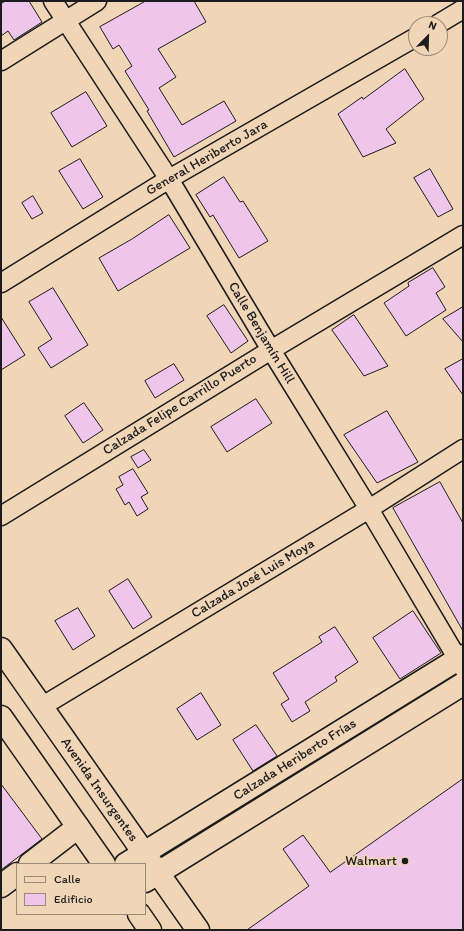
<!DOCTYPE html>
<html>
<head>
<meta charset="utf-8">
<style>
	body { margin:0 }
	#map { position:relative; width:464px; height:931px; overflow:hidden; background:#f1d5b7; font-family:Itim,sans-serif }
	canvas { display:block }
	.frame { position:absolute; inset:0; border:2px solid #1c1c1c; pointer-events:none }
	.legend { position:absolute; left:16px; top:863px; width:130px; height:52px; box-sizing:border-box; background:#f1d5b7; border:1px solid #9c8b79; margin:0; padding:5px 7px; list-style:none; font-size:12px; color:#1c1c1c }
	.legend li { display:flex; align-items:center; gap:8px; height:20px }
	.legend b { width:20px; border:1px solid #9c8b79 }
	.north { position:absolute; left:408px; top:16px; width:40px; height:40px; box-sizing:border-box; background:#f1d5b7; border:1px solid #9c8b79; border-radius:50%; rotate:23deg; font-size:11px; font-weight:700; line-height:16px; text-align:center; color:#1c1c1c }
	.north::after { content:''; display:block; margin:auto; width:14px; height:18px; background:#1c1c1c; clip-path:polygon(50% 0,100% 100%,50% 72%,0 100%) }
</style>
</head>
<body>
<div id="map">
<canvas width="464" height="931"></canvas>
<div class="frame"></div>
<ul class="legend">
<li><b style="height:5px;background:#f1d5b7"></b>Calle</li>
<li><b style="height:11px;background:#f0c5ec"></b>Edificio</li>
</ul>
<div class="north">N</div>
</div>
<script>
const ctx = document.querySelector('canvas').getContext('2d');
ctx.lineJoin = 'round';
function fill(path, color) {
  ctx.fillStyle = color;
  ctx.fill(path, 'evenodd');
}
function strokePath(path, color, width, dash) {
  ctx.strokeStyle = color;
  ctx.lineWidth = width;
  ctx.lineCap = dash ? 'butt' : 'round';
  ctx.setLineDash(dash || []);
  ctx.stroke(path);
}
function write(font, color, halo, rows, align = 'center') {
  ctx.font = font + ' Itim,sans-serif';
  ctx.lineWidth = 3.5;
  ctx.setLineDash([]);
  ctx.textBaseline = 'middle';
  ctx.strokeStyle = halo;
  ctx.fillStyle = color;
  for (const [text, x, y, turn = 0] of rows) {
    ctx.save();
    ctx.translate(x, y);
    ctx.rotate((+turn || 0) * Math.PI / 180);
    ctx.textAlign = isNaN(turn) ? turn : align;
    if (halo) ctx.strokeText(text, 0, 0);
    ctx.fillText(text, 0, 0);
    ctx.restore();
  }
}
const building = new Path2D(`
	M 6,1 L 29,1 L 42,22 L 14,40 L 8,31 L 1,36 L 1,4 Z
	M 146,1 L 194,1 L 206,22 L 158,49 L 176,77 L 159,88 L 182,125 L 224,101 L 236,121 L 174,157 L 147,111 L 149,110 L 125,71 L 132,66 L 119,45 L 113,49 L 100,27 Z
	M 405,69 L 424,99 L 386,129 L 396,143 L 363,157 L 338,114 L 362,97 L 363,99 Z
	M 86,92 L 107,126 L 72,147 L 51,113 Z
	M 80,159 L 103,197 L 83,209 L 59,171 Z
	M 430,169 L 453,209 L 438,217 L 414,178 Z
	M 224,177 L 240,202 L 243,201 L 268,241 L 239,258 L 213,215 L 210,217 L 196,195 Z
	M 33,196 L 43,213 L 32,219 L 22,203 Z
	M 169,215 L 190,248 L 118,291 L 99,258 L 132,239 Z
	M 433,268 L 445,287 L 436,293 L 446,310 L 406,336 L 384,303 L 409,286 L 408,283 Z
	M 53,288 L 88,345 L 51,368 L 38,348 L 52,339 L 29,302 Z
	M 224,305 L 248,341 L 231,353 L 207,316 Z
	M 463,307 L 463,342 L 443,319 Z
	M 354,315 L 388,366 L 364,376 L 332,330 Z
	M 1,317 L 25,355 L 1,370 Z
	M 463,359 L 463,395 L 445,369 Z
	M 174,364 L 184,380 L 155,398 L 145,381 Z
	M 256,399 L 272,423 L 227,452 L 211,427 Z
	M 84,403 L 103,430 L 83,443 L 65,416 Z
	M 387,411 L 418,462 L 377,483 L 344,435 Z
	M 144,450 L 151,460 L 138,468 L 131,457 Z
	M 133,469 L 148,493 L 141,497 L 148,509 L 137,516 L 129,502 L 125,505 L 116,489 L 123,485 L 119,477 Z
	M 440,482 L 463,523 L 463,631 L 393,508 Z
	M 128,579 L 152,617 L 133,629 L 109,591 Z
	M 78,608 L 95,636 L 73,650 L 55,621 Z
	M 413,611 L 441,653 L 400,679 L 373,638 Z
	M 335,627 L 358,662 L 335,677 L 337,681 L 305,702 L 310,711 L 292,722 L 281,704 L 289,699 L 273,673 L 322,642 L 319,637 Z
	M 201,693 L 221,725 L 197,740 L 177,709 Z
	M 256,725 L 277,756 L 253,771 L 233,740 Z
	M 463,779 L 463,930 L 247,930 L 309,886 L 283,849 L 303,835 L 330,872 Z
	M 1,784 L 42,839 L 1,870 Z`);
fill(building, '#f0c5ec');
strokePath(building, '#1c1c1c', 1);
const minor = new Path2D(`
	M 53,1 L 169,179 L 271,350 L 369,509 L 463,668
	M 438,24 L 463,9
	M 1,61 L 97,1
	M 1,283 L 169,179 L 416,37
	M 1,516 L 271,350 L 463,235
	M 41,707 L 369,509 L 463,449`);
const tertiary = new Path2D(`
	M 30,864 L 78,827
	M 126,864 L 463,656
	M 145,881 L 463,684
	M 1,886 L 17,874`);
const primary = new Path2D(`
	M 1,649 L 198,930
	M 1,717 L 104,864
	M 139,914 L 150,930`);
strokePath(minor, '#1c1c1c', 21);
strokePath(tertiary, '#1c1c1c', 25);
strokePath(primary, '#1c1c1c', 25);
strokePath(minor, '#f1d5b7', 18);
strokePath(tertiary, '#f1d5b7', 22);
strokePath(primary, '#f1d5b7', 22);
for (const [x, y, r, color] of [
	[405,861,4,"#1c1c1c"]
]) {
  const dot = new Path2D();
  dot.arc(x, y, r, 0, 2 * Math.PI);
  ctx.fillStyle = color;
  ctx.fill(dot);
  strokePath(dot, '#f1d5b7', 1.5);
}
write('14px', '#1c1c1c', '#f1d5b7', [
	["General Heriberto Jara",207,158,-30],
	["Calle Benjamín Hill",261,333,59],
	["Calzada Felipe Carrillo Puerto",180,405,-32],
	["Calzada José Luis Moya",253,579,-31],
	["Calzada Heriberto Frías",295,760,-32],
	["Avenida Insurgentes",99,790,55]
]);
write('14px', '#1c1c1c', '#f1d5b7', [
	["Walmart",397,861]
], 'right');
</script>
</body>
</html>
